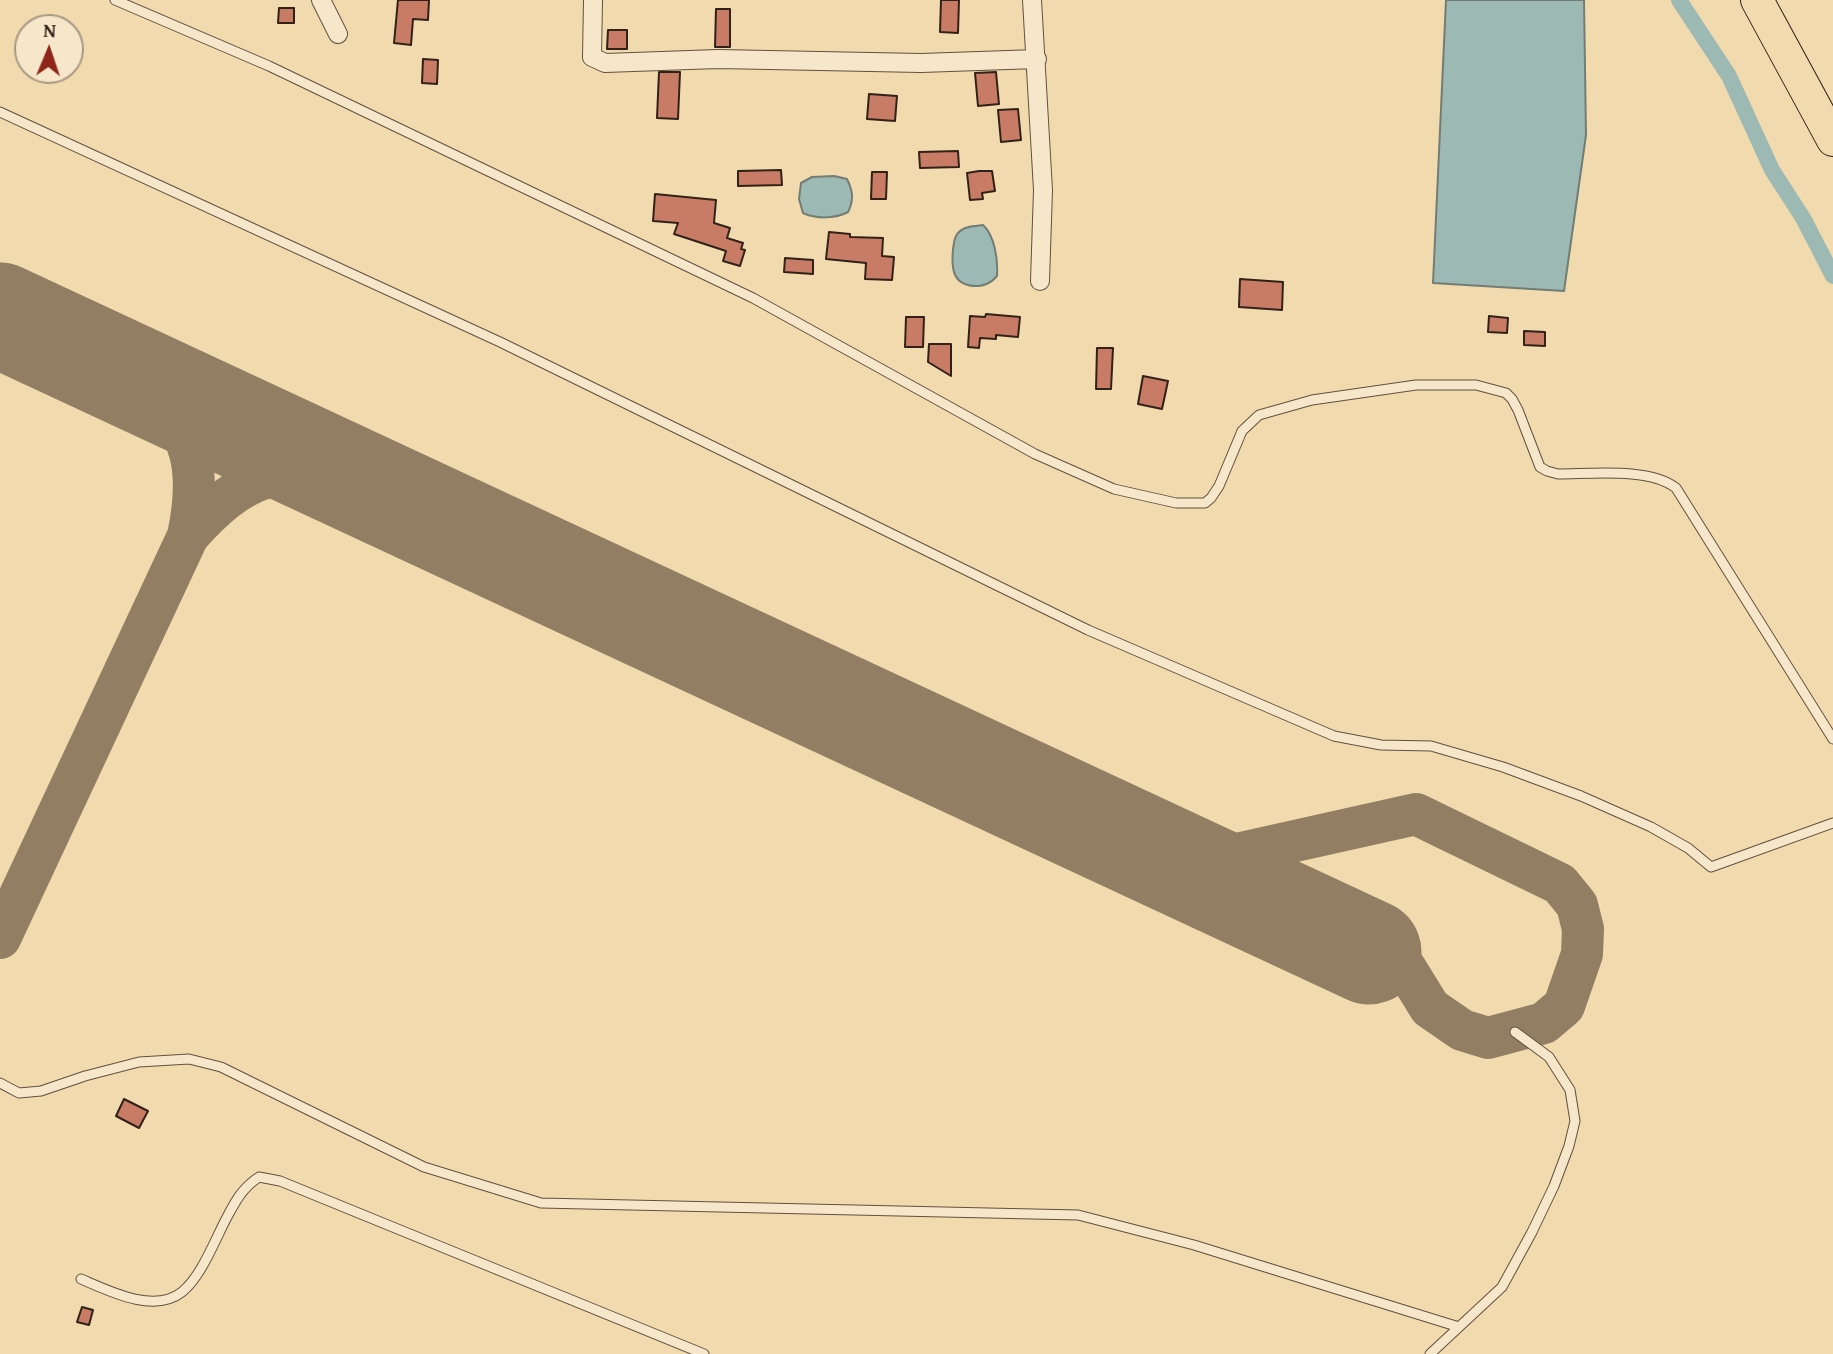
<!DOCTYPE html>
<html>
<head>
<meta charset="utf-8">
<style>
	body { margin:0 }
	#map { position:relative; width:1833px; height:1354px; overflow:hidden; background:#f1daad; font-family:"Gentium Book Plus",serif }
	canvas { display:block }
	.north { position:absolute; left:14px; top:14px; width:70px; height:70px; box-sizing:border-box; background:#f6e7ca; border:2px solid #a79883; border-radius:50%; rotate:2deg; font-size:19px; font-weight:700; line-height:28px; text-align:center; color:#312219 }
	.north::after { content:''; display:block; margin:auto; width:24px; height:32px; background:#8f2418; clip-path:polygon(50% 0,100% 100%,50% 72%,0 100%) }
</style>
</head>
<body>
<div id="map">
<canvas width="1833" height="1354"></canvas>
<div class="north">N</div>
</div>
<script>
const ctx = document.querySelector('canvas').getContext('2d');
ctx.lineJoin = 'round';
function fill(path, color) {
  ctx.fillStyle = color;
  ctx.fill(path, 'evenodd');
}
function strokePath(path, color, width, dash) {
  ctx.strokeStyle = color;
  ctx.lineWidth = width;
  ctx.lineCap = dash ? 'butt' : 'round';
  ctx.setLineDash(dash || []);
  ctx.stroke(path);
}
const water = new Path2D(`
	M 1446,0 L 1584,0 L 1586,135 L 1564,291 L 1433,283 Z
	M 834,176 L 847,179 C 853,191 854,200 848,212 C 835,219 816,219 803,213 L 799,199 L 801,183 L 812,177 Z
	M 983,225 C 995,236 998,260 997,276 C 992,282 987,285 979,286 C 953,287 951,270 953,249 C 954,244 954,237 958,233 C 964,226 975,226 983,225 Z`);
fill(water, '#9db9b3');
strokePath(water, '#727d75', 2);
strokePath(new Path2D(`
	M 1679,0 L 1729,76 L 1772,170 L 1803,218 L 1833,276`), '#9db9b3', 16);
strokePath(new Path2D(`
	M 147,383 C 193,433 202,469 188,536 C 242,475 280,461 359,482
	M 1175,862 L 1201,862 L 1416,814 L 1560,884 L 1577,905 L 1583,929 L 1582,954 L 1564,1006 L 1544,1023 L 1488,1038 L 1462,1030 L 1430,1008 L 1406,969 L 1369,952
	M 0,938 L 188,536`), '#917e63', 42);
strokePath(new Path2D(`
	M 0,315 L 1369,952`), '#917e63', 105);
const building = new Path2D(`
	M 398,0 L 429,0 L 428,20 L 413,19 L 411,45 L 394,43 Z
	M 941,0 L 959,0 L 958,33 L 940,32 Z
	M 279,8 L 294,8 L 294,23 L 278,23 Z
	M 716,9 L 730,9 L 730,47 L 715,47 Z
	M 608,30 L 627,30 L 627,49 L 607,49 Z
	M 423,59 L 438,60 L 437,84 L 422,83 Z
	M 659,72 L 680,72 L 678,119 L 657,118 Z
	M 996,72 L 999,104 L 978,106 L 975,73 Z
	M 869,94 L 897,96 L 895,121 L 867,119 Z
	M 1018,109 L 1021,140 L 1001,142 L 998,110 Z
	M 958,151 L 959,167 L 920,168 L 919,152 Z
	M 781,170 L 782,185 L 738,186 L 738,171 Z
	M 979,171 L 992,171 L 995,191 L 982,193 L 983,199 L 970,200 L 967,173 Z
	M 872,172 L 887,172 L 886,199 L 871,199 Z
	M 655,194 L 716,200 L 714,223 L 730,228 L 727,238 L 743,243 L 741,249 L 745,250 L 740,266 L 723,261 L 726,251 L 674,234 L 678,223 L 653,221 Z
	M 829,232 L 850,234 L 850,237 L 883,238 L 882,256 L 894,257 L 892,280 L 865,279 L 866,263 L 826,259 Z
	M 785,258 L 813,260 L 813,274 L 784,272 Z
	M 1240,279 L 1283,282 L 1282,310 L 1239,307 Z
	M 986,314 L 1020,317 L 1018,337 L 996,335 L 996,339 L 980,338 L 979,348 L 968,347 L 970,316 L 985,317 Z
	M 1489,316 L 1508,318 L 1507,333 L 1488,332 Z
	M 906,317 L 924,317 L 923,347 L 905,347 Z
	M 1524,331 L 1545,332 L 1545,346 L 1524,345 Z
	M 929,344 L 951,344 L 951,376 L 928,362 Z
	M 1097,348 L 1113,348 L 1111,389 L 1096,389 Z
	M 1143,376 L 1168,381 L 1162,409 L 1138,404 Z
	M 124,1099 L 148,1111 L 139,1128 L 116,1116 Z
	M 82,1307 L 93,1310 L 89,1325 L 77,1322 Z`);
fill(building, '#c87c65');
strokePath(building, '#312219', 2);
const lane = new Path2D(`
	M 115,0 L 269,66 L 753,298 L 1035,454 L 1114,489 L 1176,503 L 1205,503 L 1211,498 L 1219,486 L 1242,431 L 1259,415 L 1312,400 L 1416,385 L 1476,385 L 1506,393 L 1512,399 L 1518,410 L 1540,467 L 1547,471 L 1558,474 C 1590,474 1650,467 1676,488 L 1833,739
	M 0,112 L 500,342 L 1088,630 L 1334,736 L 1381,745 L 1431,746 L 1503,767 L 1581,796 L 1651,827 L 1688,848 L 1711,867 L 1833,823
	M 0,1083 L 19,1093 L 41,1091 L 85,1076 L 139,1062 L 189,1059 L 221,1067 L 424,1167 L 541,1203 L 1078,1215 L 1194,1245 L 1459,1327
	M 81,1279 C 109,1291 154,1314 182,1292 C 201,1277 215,1240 226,1219 C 235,1202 242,1188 259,1177 L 280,1181 L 704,1354
	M 1430,1354 L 1502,1287 L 1532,1232 L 1554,1186 L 1569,1146 L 1575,1121 L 1570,1090 L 1549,1057 L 1515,1032`);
const street = new Path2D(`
	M 321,0 L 338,34
	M 593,0 L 592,57 L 605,63 L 718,59 L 921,63 L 1037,59
	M 1032,0 L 1043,190 L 1040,281`);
const highway = new Path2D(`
	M 1757,0 L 1833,140`);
strokePath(lane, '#61503e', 11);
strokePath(street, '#61503e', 20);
strokePath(highway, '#312219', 34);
strokePath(lane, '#f6e7ca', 9);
strokePath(street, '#f6e7ca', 18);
strokePath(highway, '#f1daad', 32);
</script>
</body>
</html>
